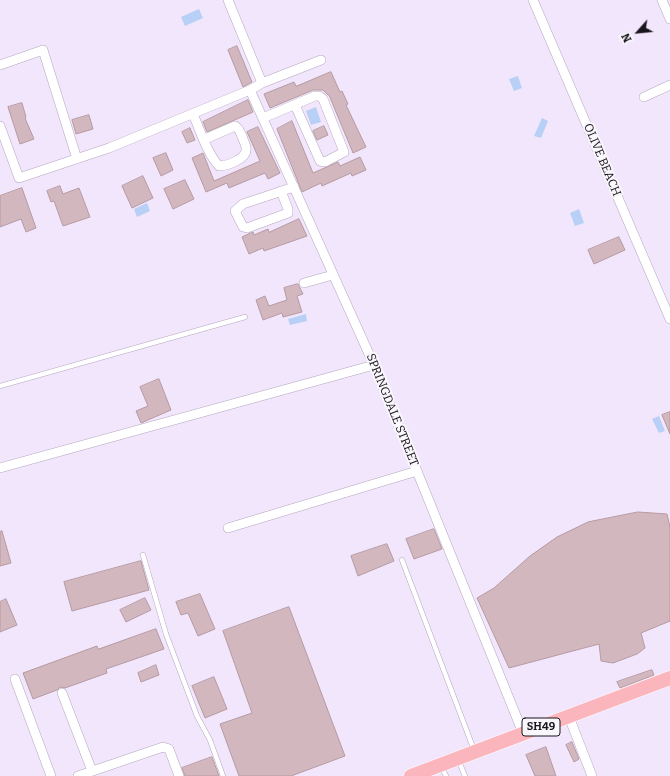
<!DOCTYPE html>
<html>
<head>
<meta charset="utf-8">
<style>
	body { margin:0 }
	#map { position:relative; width:670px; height:776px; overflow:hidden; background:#f2e6fd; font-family:Bitter,serif }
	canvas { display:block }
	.north { position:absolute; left:618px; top:12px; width:40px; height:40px; -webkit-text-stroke:3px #faf7fc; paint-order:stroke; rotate:243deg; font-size:11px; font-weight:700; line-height:16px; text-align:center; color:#19151d }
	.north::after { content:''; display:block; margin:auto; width:14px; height:18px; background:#19151d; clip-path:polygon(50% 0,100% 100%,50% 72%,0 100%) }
</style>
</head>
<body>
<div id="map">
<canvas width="670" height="776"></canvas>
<div class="north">N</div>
</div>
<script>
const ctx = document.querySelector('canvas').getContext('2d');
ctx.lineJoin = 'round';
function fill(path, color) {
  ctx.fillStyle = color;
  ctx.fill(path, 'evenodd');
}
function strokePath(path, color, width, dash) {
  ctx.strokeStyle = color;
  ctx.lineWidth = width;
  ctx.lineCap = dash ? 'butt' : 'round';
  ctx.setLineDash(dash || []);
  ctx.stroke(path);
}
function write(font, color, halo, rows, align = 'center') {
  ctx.font = font + ' Bitter,serif';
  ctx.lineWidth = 4;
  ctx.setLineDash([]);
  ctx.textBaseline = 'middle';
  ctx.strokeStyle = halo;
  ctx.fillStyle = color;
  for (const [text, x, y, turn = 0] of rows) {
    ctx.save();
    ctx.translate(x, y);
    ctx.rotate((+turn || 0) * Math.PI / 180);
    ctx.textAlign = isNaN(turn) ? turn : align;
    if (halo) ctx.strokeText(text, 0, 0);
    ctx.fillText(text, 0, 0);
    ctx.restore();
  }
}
fill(new Path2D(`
	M 199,9 L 203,18 L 185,26 L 181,17 Z
	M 518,76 L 522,88 L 514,91 L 509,79 Z
	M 316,107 L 321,122 L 311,125 L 306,111 Z
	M 542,118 L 548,121 L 541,138 L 534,136 Z
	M 147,203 L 150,211 L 137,217 L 134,209 Z
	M 579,209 L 584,223 L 575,226 L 570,213 Z
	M 306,314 L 307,321 L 290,325 L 288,319 Z
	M 659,416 L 665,431 L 659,433 L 652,419 Z`), '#b8d0f6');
const building = new Path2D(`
	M 237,46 L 252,82 L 243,87 L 228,50 Z
	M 331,72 L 340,92 L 342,91 L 348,104 L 346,105 L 366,147 L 353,153 L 329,95 L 328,95 L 323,90 L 313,90 L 270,108 L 264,94 L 294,82 L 296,86 Z
	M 248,100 L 253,112 L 207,132 L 203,122 Z
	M 22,103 L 26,117 L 25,118 L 34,139 L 20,144 L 8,107 Z
	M 89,115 L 93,129 L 76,134 L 72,120 Z
	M 292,121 L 313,173 L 338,162 L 340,166 L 360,157 L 366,170 L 352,176 L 351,173 L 322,186 L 321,183 L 302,192 L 277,129 Z
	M 324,126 L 328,135 L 317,140 L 313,131 Z
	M 258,127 L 280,173 L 268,179 L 265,173 L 229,188 L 227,183 L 206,192 L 192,158 L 203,153 L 214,181 L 260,161 L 247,132 Z
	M 190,128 L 195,140 L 187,143 L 182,132 Z
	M 166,153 L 173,170 L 161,176 L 153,158 Z
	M 143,176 L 153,198 L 132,208 L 122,186 Z
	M 185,180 L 194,199 L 173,209 L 164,189 Z
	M 60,186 L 63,194 L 79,188 L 90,217 L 63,226 L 54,201 L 51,202 L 47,191 Z
	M 22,188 L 36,228 L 26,232 L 21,219 L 0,227 L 0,196 Z
	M 299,219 L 307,236 L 264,251 L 263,248 L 249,254 L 242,237 L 253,232 L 254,235 L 268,229 L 269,232 Z
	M 619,237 L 625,250 L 594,264 L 588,250 Z
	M 298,284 L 303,294 L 297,296 L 302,312 L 283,317 L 282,313 L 263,320 L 256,300 L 265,296 L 269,306 L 287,300 L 284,288 Z
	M 159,379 L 171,410 L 141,423 L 136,411 L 148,406 L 140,387 Z
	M 670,412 L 670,434 L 662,415 Z
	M 638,512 L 667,514 L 670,527 L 670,621 L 641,633 L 645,648 L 637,654 L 613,663 L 601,661 L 599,644 L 509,668 L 477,598 L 494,588 L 530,556 L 557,537 L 588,522 Z
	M 434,529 L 442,549 L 414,559 L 406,539 Z
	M 2,531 L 11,563 L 0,566 L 0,532 Z
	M 387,544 L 394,561 L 358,576 L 351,556 Z
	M 141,561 L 149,590 L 72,611 L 64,582 Z
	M 200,594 L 215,629 L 198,636 L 188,613 L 181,615 L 176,602 Z
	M 145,598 L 151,610 L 126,622 L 120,610 Z
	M 6,599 L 17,625 L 0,632 L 0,602 Z
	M 289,607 L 345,756 L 291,776 L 239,776 L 220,724 L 252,713 L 223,631 Z
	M 156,629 L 164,649 L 106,669 L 107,673 L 65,688 L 60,687 L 57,690 L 33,699 L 23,673 L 97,646 L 98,649 Z
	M 156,665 L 159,675 L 141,682 L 138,673 Z
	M 652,670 L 654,675 L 620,688 L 617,682 Z
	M 214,677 L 227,709 L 205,718 L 192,686 Z
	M 572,742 L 579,759 L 574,762 L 566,745 Z
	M 546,747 L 556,776 L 535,776 L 526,755 Z
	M 212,757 L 219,776 L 185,776 L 182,768 Z`);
fill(building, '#d3b7bf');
strokePath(building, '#b59aa2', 1);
const service = new Path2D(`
	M 0,386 L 245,317
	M 143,555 L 166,634 L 197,716 L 210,740 L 223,776
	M 402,560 L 474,750
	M 460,764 L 465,776
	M 443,770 L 446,776`);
const minor = new Path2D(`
	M 228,0 L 262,83
	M 533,0 L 670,319
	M 662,0 L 670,19
	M 0,65 L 43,50 L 77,159
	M 250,90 L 374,365 L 523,733
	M 644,97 L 670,85
	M 193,114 C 200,130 207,153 219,166 C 226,166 248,159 246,148 C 246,145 243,140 242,136 C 240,132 239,128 235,126 L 205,139
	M 263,118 L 315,96 L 319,96 L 323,99 L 344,152 L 325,162 L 320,161 L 295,105
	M 0,126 L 19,178 L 109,148 L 250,90 L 262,83 L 321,60
	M 281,191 L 288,209 L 288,213 L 247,228 L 243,227 L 235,211 L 243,204 L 294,187
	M 304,283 L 333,275
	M 0,468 L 374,365
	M 228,528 L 417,471
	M 15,679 L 51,776
	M 62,693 L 92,771
	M 571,722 L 592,776
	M 78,776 L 163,747 L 169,749 L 179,776`);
const primary = new Path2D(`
	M 411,776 L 670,678`);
strokePath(service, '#b3a7bd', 5.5);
strokePath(minor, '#b3a7bd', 10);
strokePath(primary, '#fff', 15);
strokePath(service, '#fff', 4.5);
strokePath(minor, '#fff', 9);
strokePath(primary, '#fab6bc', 14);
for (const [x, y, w] of [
	[541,727,38]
]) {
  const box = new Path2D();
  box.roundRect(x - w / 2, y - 9, w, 18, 3);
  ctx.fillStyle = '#faf7fc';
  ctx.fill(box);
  strokePath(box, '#19151d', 1);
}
write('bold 11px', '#19151d', null, [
	["SH49",541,727]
]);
write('12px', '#19151d', '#faf7fc', [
	["OLIVE BEACH",602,160,67],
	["SPRINGDALE STREET",392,410,68]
]);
</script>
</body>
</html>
